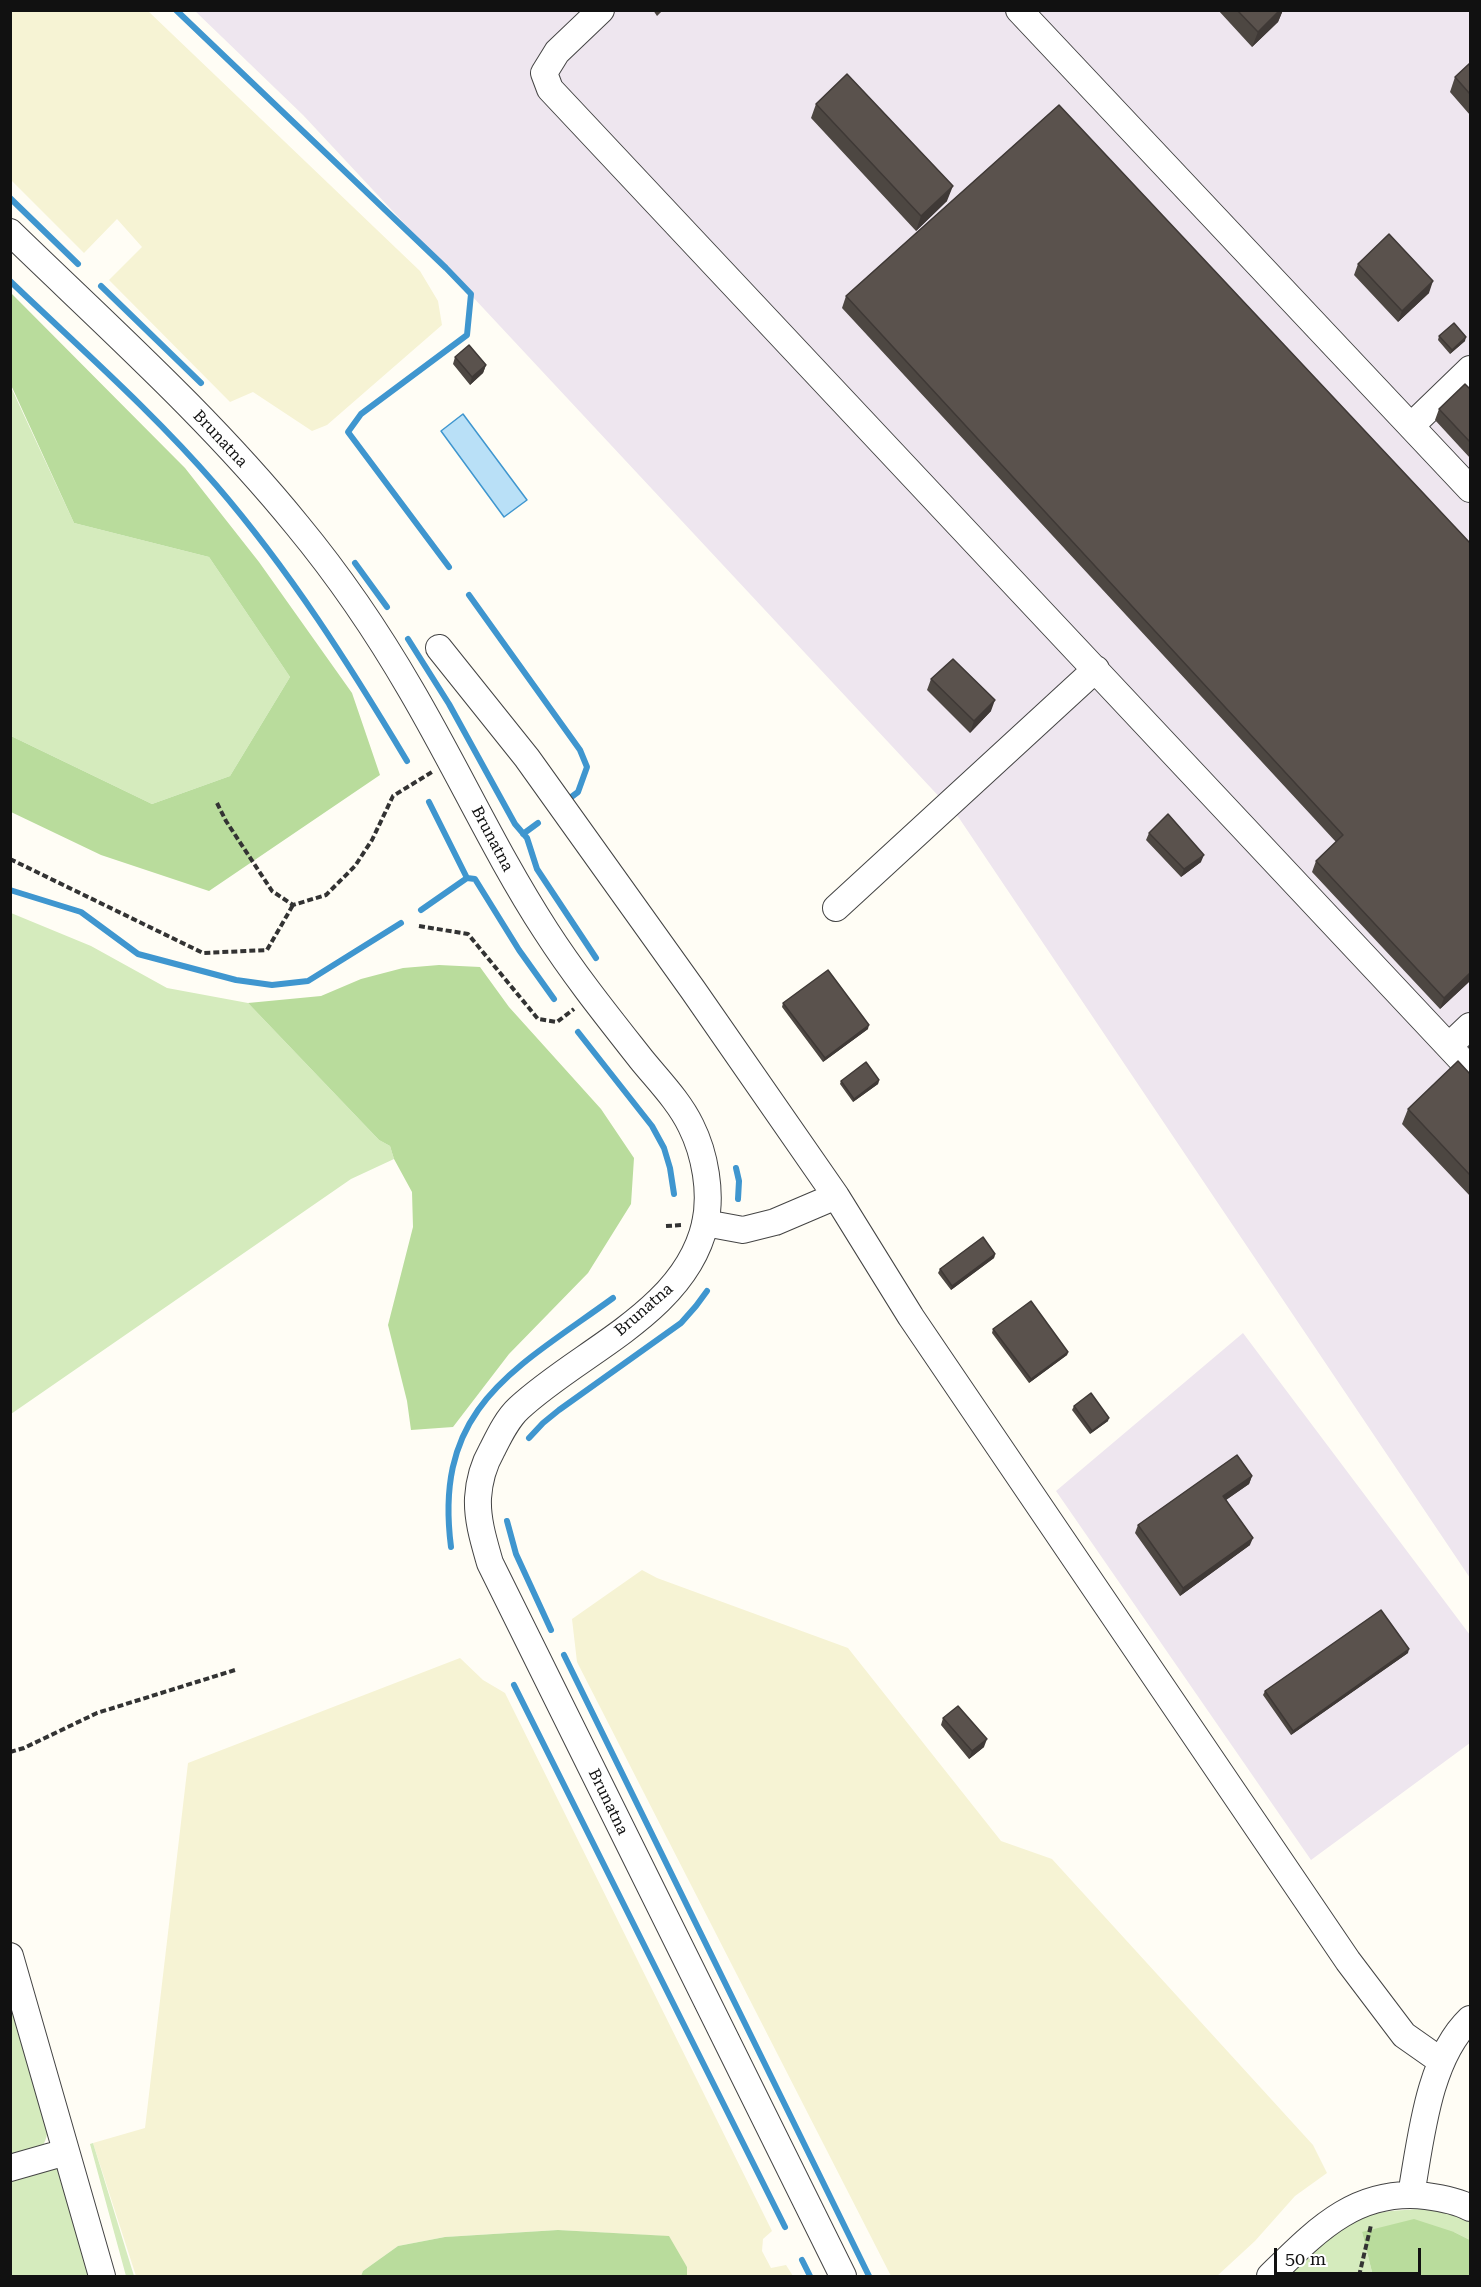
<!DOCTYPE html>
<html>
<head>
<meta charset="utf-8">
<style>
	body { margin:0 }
	#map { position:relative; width:1481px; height:2287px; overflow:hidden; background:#fffdf5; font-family:"Roboto Serif",serif }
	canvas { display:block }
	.frame { position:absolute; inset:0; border:12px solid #111; pointer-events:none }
	.scale { position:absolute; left:1274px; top:2248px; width:147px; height:27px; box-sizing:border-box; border:3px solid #111; border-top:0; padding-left:8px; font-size:18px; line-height:21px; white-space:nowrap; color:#111; -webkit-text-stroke:4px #fff; paint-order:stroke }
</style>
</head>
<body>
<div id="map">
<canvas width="1481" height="2287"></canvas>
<div class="frame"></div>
<div class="scale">50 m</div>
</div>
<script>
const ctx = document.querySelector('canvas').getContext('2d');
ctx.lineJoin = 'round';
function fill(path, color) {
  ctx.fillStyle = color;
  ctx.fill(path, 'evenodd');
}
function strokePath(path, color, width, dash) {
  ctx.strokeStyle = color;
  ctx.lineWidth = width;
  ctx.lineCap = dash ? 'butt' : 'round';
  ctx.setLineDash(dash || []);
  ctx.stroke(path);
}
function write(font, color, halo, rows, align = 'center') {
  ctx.font = font + ' "Roboto Serif",serif';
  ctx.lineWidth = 6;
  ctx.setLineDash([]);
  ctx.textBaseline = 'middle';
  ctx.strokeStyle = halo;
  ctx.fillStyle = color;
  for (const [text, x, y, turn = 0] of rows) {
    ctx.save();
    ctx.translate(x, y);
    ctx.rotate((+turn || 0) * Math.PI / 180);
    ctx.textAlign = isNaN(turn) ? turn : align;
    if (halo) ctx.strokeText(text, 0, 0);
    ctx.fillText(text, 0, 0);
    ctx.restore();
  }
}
fill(new Path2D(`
	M 195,11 L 1470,11 L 1470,1578 L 959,818 L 303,115 Z
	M 1243,1333 L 1470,1635 L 1470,1743 L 1311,1860 L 1056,1491 Z`), '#eee6ef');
fill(new Path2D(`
	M 10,11 L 148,11 L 420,271 L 438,301 L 442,325 L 327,425 L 312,431 L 253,392 L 230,402 L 109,280 L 142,247 L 117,219 L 84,253 L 11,180 Z
	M 642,1570 L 657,1578 L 848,1648 L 1001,1841 L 1052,1859 L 1313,2145 L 1327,2173 L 1295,2196 L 1255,2241 L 1217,2276 L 891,2276 L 577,1662 L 572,1619 Z
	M 460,1658 L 483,1680 L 505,1693 L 772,2231 L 763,2239 L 762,2251 L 771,2268 L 786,2265 L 793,2276 L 687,2276 L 687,2267 L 663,2236 L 558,2230 L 445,2237 L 398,2246 L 363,2271 L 361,2276 L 136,2276 L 93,2143 L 145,2128 L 188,1763 Z`), '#f6f3d4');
fill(new Path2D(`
	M 10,385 L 74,523 L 209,557 L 290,677 L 230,776 L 152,804 L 11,736 Z
	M 11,913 L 91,946 L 167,988 L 248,1003 L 379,1140 L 390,1146 L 394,1159 L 351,1179 L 11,1414 Z
	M 10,1995 L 48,2128 C 45,2154 33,2155 10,2160 Z
	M 93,2143 L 134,2276 L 126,2276 L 90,2144 Z
	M 46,2166 L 60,2170 L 91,2276 L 11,2276 L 11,2176 Z
	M 1424,2209 L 1444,2211 L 1470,2222 L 1470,2240 L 1454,2232 L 1362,2232 L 1373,2276 L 1286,2276 C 1307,2255 1335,2228 1364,2217 C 1382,2210 1404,2210 1424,2209 Z`), '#d5ebbd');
fill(new Path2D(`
	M 11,293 L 185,468 L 259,562 L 352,693 L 380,775 L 209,891 L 101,855 L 11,812 L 11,736 L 152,804 L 230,776 L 290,677 L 209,557 L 74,523 L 11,385 Z
	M 439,965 L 480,967 L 509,1007 L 601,1109 L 634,1158 L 631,1204 L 588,1273 L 509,1354 L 453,1427 L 411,1430 L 407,1401 L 388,1325 L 413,1227 L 412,1192 L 394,1159 L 390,1146 L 379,1140 L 248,1003 L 321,996 L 361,979 L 403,968 Z
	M 1414,2219 L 1454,2232 L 1470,2240 L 1470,2276 L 1373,2276 L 1362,2232 Z
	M 558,2230 L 669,2236 L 687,2267 L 687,2276 L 361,2276 L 363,2271 L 398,2246 L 445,2237 Z`), '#b9dc9c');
const water = new Path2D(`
	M 463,414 L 527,500 L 504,517 L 441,431 Z`);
fill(water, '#b9e0f7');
strokePath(water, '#3f96cf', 1.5);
strokePath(new Path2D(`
	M 176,10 L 446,268 L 471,294 L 467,335 L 361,414 L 348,432 L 449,567
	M 10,198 L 78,264
	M 10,281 C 80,348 153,412 216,485 C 290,571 349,664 407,761
	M 101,286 L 201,383
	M 355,563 L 387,607
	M 469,595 L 580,750 L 587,767 L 578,792 L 566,801
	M 408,639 L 449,704 L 515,824 L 527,838 L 537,869 L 596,958
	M 429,802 L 467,878
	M 523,834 L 538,823
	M 10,890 L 81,912 L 138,954 L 236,980 L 272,985 L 308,981 L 401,923
	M 421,910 L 467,878 L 475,879 L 519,950 L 554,999
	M 578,1032 L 652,1126 L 664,1148 L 670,1168 L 674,1194
	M 736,1168 L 739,1181 L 738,1199
	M 529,1438 L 543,1423 L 559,1410 L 681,1323 L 696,1306 L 707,1291
	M 507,1521 L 516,1554 L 551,1630
	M 451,1547 C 433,1407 514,1370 613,1298
	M 564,1655 L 869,2276
	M 514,1685 L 785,2227
	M 802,2260 L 810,2276`), '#3f96cf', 6);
const minor = new Path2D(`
	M 601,10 L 557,52 L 544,73 L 550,89 L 1470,1069
	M 1019,10 L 1470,489
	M 10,232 C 108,327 211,419 297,525 C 340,577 378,633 411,690 C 458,770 496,854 546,931 C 575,976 608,1017 641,1059 C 658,1080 679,1101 691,1126 C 705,1154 712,1193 705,1224 C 685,1312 580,1351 519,1408 C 507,1419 499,1436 492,1450 C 484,1464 479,1482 478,1498 C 477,1520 484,1542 490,1563 L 843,2276
	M 1411,426 L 1470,369
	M 439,648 L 527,758 L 693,990 L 836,1196 L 911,1317 L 1348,1961 L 1404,2035 L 1441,2061
	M 836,908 L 1096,669
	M 1449,1046 L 1470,1026
	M 705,1223 L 743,1230 L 775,1222 L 836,1196
	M 10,1956 L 102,2276
	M 10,2168 L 66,2152
	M 1411,2195 C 1421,2139 1428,2059 1470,2019
	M 1270,2276 C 1316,2231 1356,2188 1426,2196 C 1441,2198 1458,2201 1470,2208`);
strokePath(minor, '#444', 28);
strokePath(new Path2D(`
	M 217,803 L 226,821 L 272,891 L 293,905 L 326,895 L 355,866 L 372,840 L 393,796 L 432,772
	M 10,859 L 203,953 L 267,950 L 293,905
	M 419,926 L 468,934 L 538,1019 L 557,1022 L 574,1009
	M 666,1226 L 683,1225
	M 10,1752 L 24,1748 L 97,1713 L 235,1670
	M 1359,2276 L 1371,2225`), '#333', 4, [6, 3]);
strokePath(minor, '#fff', 26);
fill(new Path2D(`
	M 653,10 L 663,10 L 657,16 Z
	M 1218,10 L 1283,10 L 1278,22 L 1252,47 Z
	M 1470,63 L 1470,115 L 1450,92 L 1455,77 Z
	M 816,104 L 947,201 L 916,231 L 811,118 Z
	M 1059,105 L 1470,981 L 1440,1009 L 1312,872 L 1316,861 L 1336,842 L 842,308 L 846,296 Z
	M 1358,264 L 1429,293 L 1398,322 L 1354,275 Z
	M 1439,336 L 1465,341 L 1450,354 L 1438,340 Z
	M 455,357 L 486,365 L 483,373 L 470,385 L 453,364 Z
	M 1470,389 L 1470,458 L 1435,420 L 1439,409 Z
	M 931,679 L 991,711 L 970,733 L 927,690 Z
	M 1149,833 L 1201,862 L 1181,877 L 1146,840 Z
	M 783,1003 L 868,1029 L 823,1062 L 782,1007 Z
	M 1470,1074 L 1470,1196 L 1402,1124 L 1408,1109 Z
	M 879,1080 L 878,1084 L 853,1102 L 840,1084 L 841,1081 Z
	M 995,1254 L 994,1258 L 951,1290 L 938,1273 L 940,1269 Z
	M 993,1329 L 1068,1352 L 1067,1355 L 1029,1383 L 992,1333 Z
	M 1074,1406 L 1108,1421 L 1090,1434 L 1072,1410 Z
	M 1252,1476 L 1249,1484 L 1226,1500 L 1250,1545 L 1180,1596 L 1135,1533 L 1138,1525 Z
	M 1408,1653 L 1291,1735 L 1263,1695 L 1265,1691 Z
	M 943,1718 L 984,1747 L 969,1759 L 941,1725 Z`), '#4d4742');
fill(new Path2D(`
	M 1280,10 L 1283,10 L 1278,22 L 1252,47 L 1258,32 Z
	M 953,186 L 947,201 L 916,231 L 921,216 Z
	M 1433,281 L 1429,293 L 1398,322 L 1402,311 Z
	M 1466,337 L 1465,341 L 1450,354 L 1452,350 Z
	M 486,365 L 483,373 L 470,385 L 472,377 Z
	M 995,700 L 991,711 L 970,733 L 974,721 Z
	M 1204,855 L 1201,862 L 1181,877 L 1184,869 Z
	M 1470,973 L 1470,981 L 1440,1009 L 1444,998 Z
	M 869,1025 L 868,1029 L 823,1062 L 825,1058 Z
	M 879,1080 L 878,1084 L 853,1102 L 854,1099 Z
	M 995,1254 L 994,1258 L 951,1290 L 952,1286 Z
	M 1068,1352 L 1067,1355 L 1029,1383 L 1031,1379 Z
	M 1109,1418 L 1108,1421 L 1090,1434 L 1092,1431 Z
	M 1252,1476 L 1249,1484 L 1220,1504 L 1223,1496 Z
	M 1253,1538 L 1250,1545 L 1180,1596 L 1183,1588 Z
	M 1409,1649 L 1408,1653 L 1291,1735 L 1293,1731 Z
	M 987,1739 L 984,1747 L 969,1759 L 972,1751 Z`), '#3f3936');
const building = new Path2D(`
	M 1237,10 L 1280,10 L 1258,32 Z
	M 1470,63 L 1470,94 L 1455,77 Z
	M 847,74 L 953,186 L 921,216 L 816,104 Z
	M 1059,105 L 1470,543 L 1470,973 L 1444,998 L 1316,861 L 1343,835 L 846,296 Z
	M 1389,234 L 1433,281 L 1402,311 L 1358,264 Z
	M 1454,323 L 1466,337 L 1452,350 L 1439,336 Z
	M 469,345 L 486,365 L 472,377 L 455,357 Z
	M 1465,384 L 1470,389 L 1470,442 L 1439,409 Z
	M 953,659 L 995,700 L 974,721 L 931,679 Z
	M 1168,814 L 1204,855 L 1184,869 L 1149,833 Z
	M 828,970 L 869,1025 L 825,1058 L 783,1003 Z
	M 1458,1061 L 1470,1074 L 1470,1175 L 1408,1109 Z
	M 866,1062 L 879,1080 L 854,1099 L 841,1081 Z
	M 983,1237 L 995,1254 L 952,1286 L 940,1269 Z
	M 1031,1301 L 1068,1352 L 1031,1379 L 993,1329 Z
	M 1091,1393 L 1109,1418 L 1092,1431 L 1074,1406 Z
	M 1237,1455 L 1252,1476 L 1223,1496 L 1253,1538 L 1183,1588 L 1138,1525 Z
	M 1381,1610 L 1409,1649 L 1293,1731 L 1265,1691 Z
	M 958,1706 L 987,1739 L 972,1751 L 943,1718 Z`);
fill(building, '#5a524d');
strokePath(building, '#3f3936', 1.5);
write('16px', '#111', '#fff', [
	["Brunatna",220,439,47],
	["Brunatna",492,839,62],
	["Brunatna",644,1310,-41],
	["Brunatna",608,1802,64]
]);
</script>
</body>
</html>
